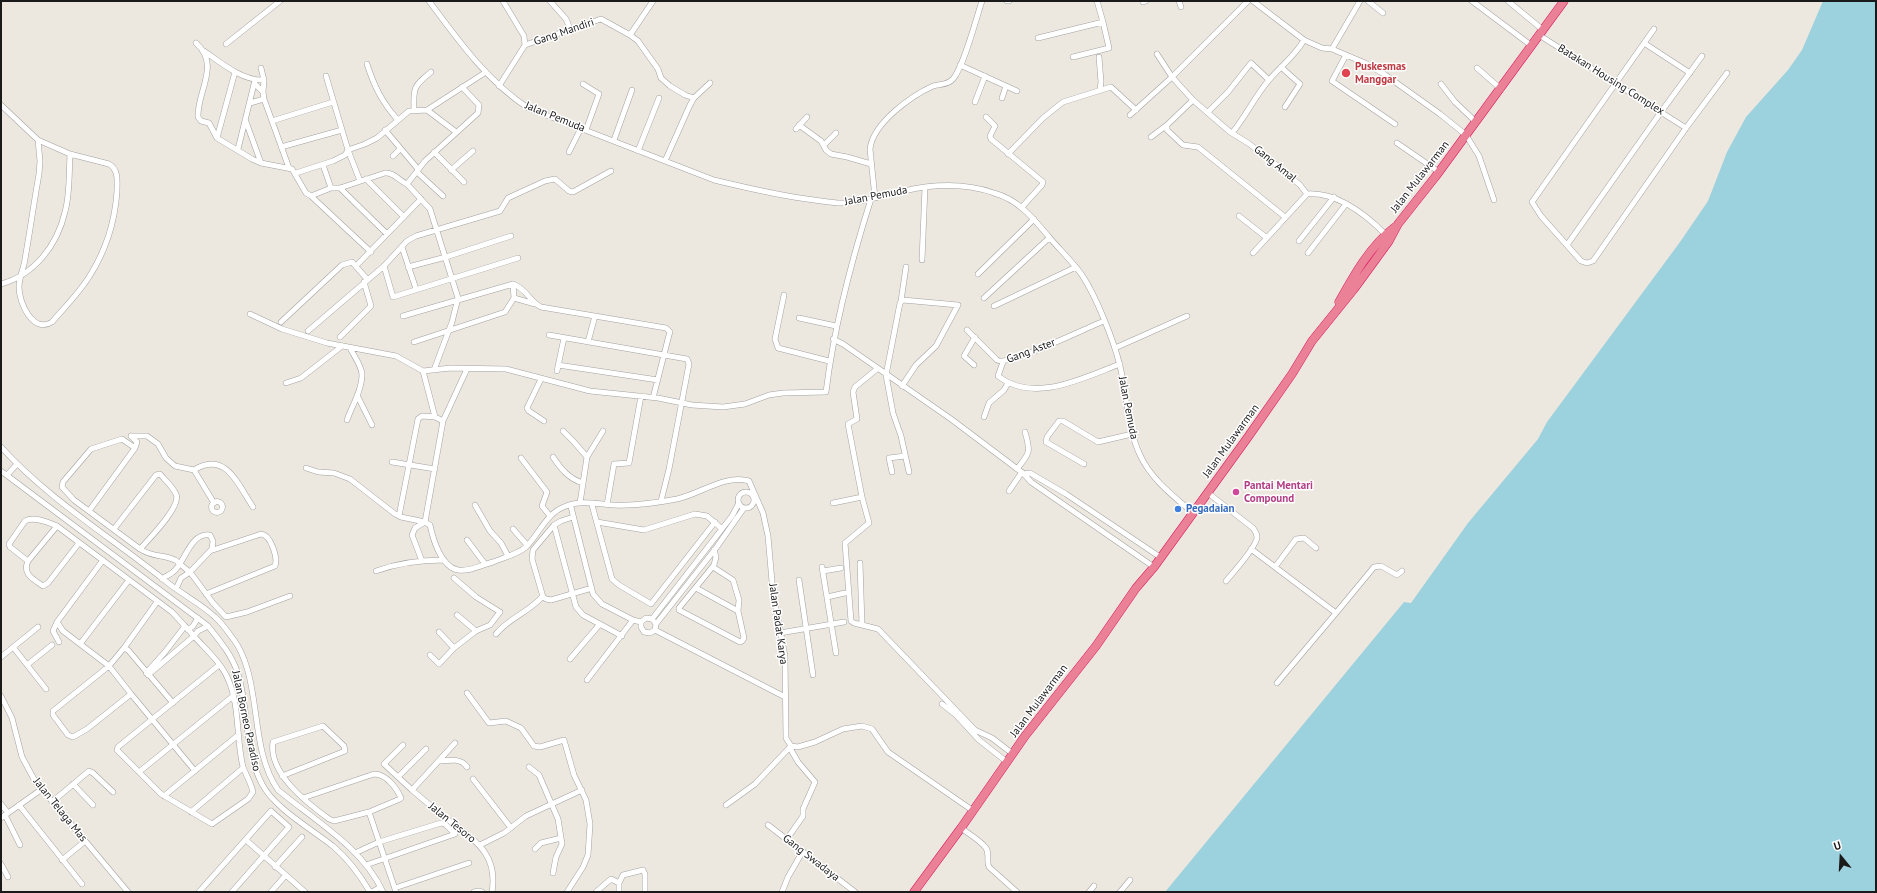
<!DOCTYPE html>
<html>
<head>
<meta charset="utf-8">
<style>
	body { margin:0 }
	#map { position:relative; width:1877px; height:893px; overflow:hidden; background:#ede8df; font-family:"PT Sans",sans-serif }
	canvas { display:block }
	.frame { position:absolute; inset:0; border:2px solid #1a1a1a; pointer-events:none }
	.north { position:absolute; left:1821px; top:837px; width:40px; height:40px; -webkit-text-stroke:3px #fff; paint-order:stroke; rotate:342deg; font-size:11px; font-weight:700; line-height:16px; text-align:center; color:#1a1a1a }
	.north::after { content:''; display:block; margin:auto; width:14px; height:18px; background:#1a1a1a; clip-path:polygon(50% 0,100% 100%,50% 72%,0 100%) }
</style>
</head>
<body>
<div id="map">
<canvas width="1877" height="893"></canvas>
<div class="frame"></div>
<div class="north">U</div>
</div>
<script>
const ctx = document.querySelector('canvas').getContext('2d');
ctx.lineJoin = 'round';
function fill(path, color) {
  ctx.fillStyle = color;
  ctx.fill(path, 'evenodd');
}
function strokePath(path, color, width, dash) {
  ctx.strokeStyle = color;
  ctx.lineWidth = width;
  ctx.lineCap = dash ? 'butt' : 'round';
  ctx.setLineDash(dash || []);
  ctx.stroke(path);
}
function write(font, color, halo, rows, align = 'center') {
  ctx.font = font + ' "PT Sans",sans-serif';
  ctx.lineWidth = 3;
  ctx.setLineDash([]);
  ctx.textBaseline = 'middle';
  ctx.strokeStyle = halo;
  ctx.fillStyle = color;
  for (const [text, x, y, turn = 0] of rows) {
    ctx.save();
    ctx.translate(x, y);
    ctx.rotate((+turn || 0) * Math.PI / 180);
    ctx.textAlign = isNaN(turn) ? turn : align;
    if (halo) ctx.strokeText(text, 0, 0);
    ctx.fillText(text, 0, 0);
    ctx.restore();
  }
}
fill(new Path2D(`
	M 1823,1 L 1876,1 L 1876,892 L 1165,892 L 1404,602 L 1411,603 L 1468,523 L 1538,439 L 1547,422 L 1680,242 L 1708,201 L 1727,152 L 1746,117 L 1788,70 L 1802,50 Z`), '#9cd1de');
const minor = new Path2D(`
	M 429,1 C 458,40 487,81 528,108 L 714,180 C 747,188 780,196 814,200 C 823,201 832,203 841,203 C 862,203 883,195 904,191 C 934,184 965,183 994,193 C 1019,200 1033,218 1049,237 C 1060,250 1072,261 1082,275 C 1096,296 1114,341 1120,366 C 1127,395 1127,427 1140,455 C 1151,479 1172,495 1192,512
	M 503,1 L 524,36 L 525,45
	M 550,1 L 566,19 L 570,29
	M 1007,1 L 1009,1
	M 1179,1 L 1181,7
	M 1253,1 L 1304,40 L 1322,48 L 1332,49 L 1365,63 L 1384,74 L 1440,114 L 1466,135 L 1479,156 L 1494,200
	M 1368,1 L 1383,13
	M 1472,1 L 1532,46
	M 1508,1 L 1543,30
	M 1143,2 L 1146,1
	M 630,35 L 653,1
	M 1539,35 L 1686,128 L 1593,261 L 1587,263 L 1581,261 L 1541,216 L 1532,202 L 1654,29
	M 1038,38 L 1103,22 L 1097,1
	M 196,43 C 221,65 197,91 198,117 L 201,121 L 209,123 L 217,138 L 252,159 L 261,163 L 292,169 L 306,193 L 311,196 L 331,188 L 340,188 L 385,173 C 394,172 399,181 407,184 L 425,161 L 478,113 L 479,105 L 462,87
	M 1644,43 L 1690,73
	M 226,44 L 280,1
	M 1332,49 L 1360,1
	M 204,51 C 221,63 243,81 264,80
	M 1157,54 L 1172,77 L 1193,100 L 1230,132 L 1248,143 L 1279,167 L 1300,185 L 1307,194
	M 1346,55 L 1332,81 L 1395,124
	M 1073,57 L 1109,48 L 1103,22
	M 1099,57 L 1101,82 L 1100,89
	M 367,64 C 374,86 382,102 397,119
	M 960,65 L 1006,86 L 1002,98
	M 1281,67 L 1300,84 L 1285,107
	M 261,68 L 264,80 L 263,92
	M 1477,68 L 1501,89
	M 326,76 L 348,150 L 360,181
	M 255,84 L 263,92 L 264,99 L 289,168
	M 583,84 L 599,94 L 586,130
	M 1441,84 L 1455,102 L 1476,122
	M 499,86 L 525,45 L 601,19 L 630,35 L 638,41 L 658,69 L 661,78 L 670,86 L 685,95 L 694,98
	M 1006,86 L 1017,91
	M 1193,100 L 1167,125 L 1167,130 L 1183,145 L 1198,147 L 1285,217
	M 975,102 L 985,76
	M 250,103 L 264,99
	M 1,105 L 38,140 L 70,154 L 109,164 C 119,170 117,181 117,191 C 115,222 105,252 89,277 C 79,293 64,308 52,322 C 33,334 19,303 19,287 C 19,277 24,268 25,259 C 30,231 34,202 39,174 L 40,161 L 38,140
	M 414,110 C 413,87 414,86 431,72
	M 427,110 L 456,132
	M 1208,112 L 1228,92 L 1251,63 L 1269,80
	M 1130,115 L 1172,77 L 1248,1
	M 986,117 L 995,126 L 990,136 L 991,139 L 1043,182 L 1042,185 L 1022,207
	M 245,119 L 261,163
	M 272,121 L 333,102
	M 799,125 L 821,141 L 826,150 L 831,154 L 847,157 L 871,164
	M 1686,128 L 1727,73
	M 796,129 L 807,117
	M 385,130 L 418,169
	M 1232,133 C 1246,116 1255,96 1269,80 C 1281,66 1295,56 1304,40
	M 1151,137 L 1167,125
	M 217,138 L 235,72
	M 614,140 L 632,90
	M 1397,143 L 1439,172
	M 824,145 L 836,133
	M 281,147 L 342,130
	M 238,149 L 255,80
	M 638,151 L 659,98
	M 434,152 L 464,182
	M 569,152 L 581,128
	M 1008,154 L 1043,118 L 1063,102 L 1111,87 L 1136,110
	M 393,156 L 400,149
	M 665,161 L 690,105 L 694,98 L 710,83
	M 323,165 L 331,188
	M 451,170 L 473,151
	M 417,172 L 443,196
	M 296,173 L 333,161 L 345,155 L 348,150 L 365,144 L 377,138 L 409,111 L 427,110 L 486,72
	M 366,179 L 404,217
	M 407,184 L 430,209 L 458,298 L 452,322 L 434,370
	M 340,188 L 387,234
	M 1307,194 C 1337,192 1364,213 1385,234
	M 311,196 L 371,252
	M 875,198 L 870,149 C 873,123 911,96 933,86 C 940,84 948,85 953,79 C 964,66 976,19 982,1
	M 1239,216 L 1267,238
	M 1299,241 L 1334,197
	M 1567,245 L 1661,112 L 1702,56
	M 402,247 L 416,289
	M 1253,253 L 1307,194
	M 1308,253 L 1346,204
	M 922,260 L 925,187
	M 356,266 L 421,199
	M 384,266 L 393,297 L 518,258
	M 408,267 L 446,257 L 511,236
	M 978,274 L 1034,219
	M 1,284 C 34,275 57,246 65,212 C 70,194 69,173 70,154
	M 513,284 L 514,298 L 535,304
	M 784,295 L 775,339 L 778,348 L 829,361
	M 984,298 L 1049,238
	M 901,301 L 906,267
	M 994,306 L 1076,267
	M 250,314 L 282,329 L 327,343 L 396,356 L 423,371 L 451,368 L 506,369 L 590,391 L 658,398 L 692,405 L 723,407 L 745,404 L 769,395 L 783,393 L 826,392 C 834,326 851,262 871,199
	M 403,316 L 513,284 C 526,288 530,302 541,307 L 666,328 L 670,332 L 669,335 L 654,394
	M 799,318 L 836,326
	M 281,322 L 342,265 L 352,262 L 367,279
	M 967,330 L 997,360 C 1007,367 1088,327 1104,321
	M 308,331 L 384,266 L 407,241 L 416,236 L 500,211 L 508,198 L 545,181 L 555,179 L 569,191 L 573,192 L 611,171
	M 549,335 L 687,359 L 689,364 L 669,469 L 661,501
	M 340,337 L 371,306 L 364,282
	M 833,339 L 843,344 L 951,419 L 1024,474 L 1031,482 L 1154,567
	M 414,342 L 505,312 L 514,298
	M 588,342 L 595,316
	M 1115,348 L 1187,316
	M 1003,362 L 998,376 C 1034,404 1083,378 1120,364
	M 558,365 L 658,380
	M 974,365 L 964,356 L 975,337
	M 423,371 L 435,417 L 443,421 L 425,522 L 430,525 C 433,539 441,567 458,570 C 469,572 482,565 493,562 C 503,558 518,554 526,547 C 540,533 546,513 566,506 C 581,500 598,504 614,505 C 635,506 656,503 677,499 C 700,494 725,474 749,481 L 763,513 L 768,536 L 773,593 L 785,656 L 786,738 L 791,746 L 798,747 L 815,742 L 843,729 L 862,726 L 872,729 L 888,752 L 972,810
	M 557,371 L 564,338
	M 541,379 L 527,408 L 529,411 L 544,421
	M 286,383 L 301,378 L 342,346
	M 902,386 L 916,365 L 936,346 L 958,305 L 903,300 L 900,303 L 886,375 L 893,413 L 901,436 L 909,472
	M 357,395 L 372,425
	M 984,417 L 989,403 L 1004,390 L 1008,383
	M 347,420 C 352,406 362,390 362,374 C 361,365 354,356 350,348
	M 443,421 L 467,369
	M 563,431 L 574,442 L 587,457
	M 131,436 L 147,436 L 158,444 L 166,458 L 175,466 L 194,470 L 214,503
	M 1,447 C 47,498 109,536 163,579 C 179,593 199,602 215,617 C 222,623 228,632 234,640 C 240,648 244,658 247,668 C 259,707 254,755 278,790 C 314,820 363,848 383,892
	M 135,448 L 122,439 L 91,449 L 63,482 L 62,487 L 74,500 L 140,549 C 154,558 163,554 175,560 C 180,563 185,569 190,572 L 212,549 L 213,541 L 210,535 C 190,532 185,563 173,572 C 170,575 165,576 162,579
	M 553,457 C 561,469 569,479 583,483
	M 521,458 L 547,492 L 542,506 L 550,516
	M 392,462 L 435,469
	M 1084,464 L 1046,442 L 1047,437 L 1059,421 L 1063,421 L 1098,442 L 1132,434
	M 306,468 L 318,472 L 334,473 L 350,479 L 395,514 L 399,516
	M 1017,469 C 1030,453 1031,452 1025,432
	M 194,470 C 226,450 238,485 253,507
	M 1,471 L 208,626 C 220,641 232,655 238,674 C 249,710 244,750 262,784 C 274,808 313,830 334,847 C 349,860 360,875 370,892
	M 892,472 L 889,458 L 905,456
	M 1024,474 L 1030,473 L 1066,494 L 1160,557
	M 7,475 L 17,464
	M 1009,491 L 1022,472
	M738 500a8 8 0 1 1 16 0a8 8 0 1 1-16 0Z
	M 1208,493 L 1253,528 C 1255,531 1257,533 1257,537 C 1257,545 1233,573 1226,581
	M 862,497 L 869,523 L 845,543 L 851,621 L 854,623 L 878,629 L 975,730 L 992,738 L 1013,754
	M211.5 507a5.5 5.5 0 1 1 11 0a5.5 5.5 0 1 1-11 0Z
	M 580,503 L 587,457 L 603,431
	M 833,503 L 862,497 L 848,424 L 857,419 L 853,392 L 855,387 L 877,369
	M 475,505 L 490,531 L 501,543 L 508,556
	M 592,505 L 612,579 L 619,585 L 651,604 L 715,522
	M 607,505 L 614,464 L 629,463 L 641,396
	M 571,507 L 593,594 L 602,604 L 633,620 L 641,622 L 646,618 L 652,619 L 656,624 L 655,630 L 650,633 L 644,632 L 641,627 L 641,622
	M 89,511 L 135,448 L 137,442 L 131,436
	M 573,517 L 561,521 L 554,525 L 533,550 L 532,559 L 543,597 L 546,599 L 551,600 L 592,588
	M 425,522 L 401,517 L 399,516 L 418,419 L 422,416 L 435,417
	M 597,522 L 644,530 L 695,514 L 707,516 L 722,529
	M 554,525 L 576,607 L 583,615 L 622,636
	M 114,529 L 156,475 L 160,474 C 165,480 173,487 176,494 C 182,506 149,539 140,549
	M 513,529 L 527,545
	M 467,540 L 485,564
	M 79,543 L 48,583 L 43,586 C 33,579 22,574 28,561 L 10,547 L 9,544 L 25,521 C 34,516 48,522 57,526 L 172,612 L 194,636 L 148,675
	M 1251,549 L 1336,613 L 1374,567 L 1381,566 L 1397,575 L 1402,571
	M 103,560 L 57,622 L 63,631 L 109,666 L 131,694 L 195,771
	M 28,561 L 57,526
	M 422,561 L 412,535 L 415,528 L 425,522
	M 860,563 L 862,625
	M 713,567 L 733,580 L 739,600 L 738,611
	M 822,567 L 836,653
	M 1275,567 L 1296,539 L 1304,538 L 1316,548
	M 376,571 C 398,563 421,560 444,560
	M 823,571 L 841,568
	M 799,580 L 813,675
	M 696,588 L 738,611 L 744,638 L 742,641 L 740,642 L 679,610 L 679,608 L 714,565 L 716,557 L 714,550
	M 176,589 L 181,578 L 190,572 L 213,603 L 226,617 L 247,612 L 290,596
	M 206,594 L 275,566 C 278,558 271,535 261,534 L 210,551
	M 827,597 L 845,593
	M 457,615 L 476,631
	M 652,619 L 732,516 L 739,503
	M 57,622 L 53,631 L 59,642
	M 656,624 L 716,548 L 744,508
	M 208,626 L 198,631 L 194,636 C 205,649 221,662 228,679 C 240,706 236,738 243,767 C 246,775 251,783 253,792 L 248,799 L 212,824 L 161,794 L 117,750 L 118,747 L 219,665
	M 188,630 L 193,626 L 198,618
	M 655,630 L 785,697
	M 439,632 L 454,648
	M 780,633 L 844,622
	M 496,634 C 510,617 528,613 543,596
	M 80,644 L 129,580
	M 13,647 L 46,689
	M 124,648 L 157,602
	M 430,655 L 439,664 L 454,648 L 476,631 L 490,625 L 500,612 L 476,597 L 454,578
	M 1,657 L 38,627
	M 570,659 L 600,624
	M 27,665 L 52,645
	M 146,673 L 165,652 L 185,626
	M 587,680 L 633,620
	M 1277,683 L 1336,613
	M 467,693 L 489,723 L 506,721 L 521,728 L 534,746 L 540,747 L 564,740 L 574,775 L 586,800 L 590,824 L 588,855 L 583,867 L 567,892
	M 131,694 L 87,729 L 73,737 L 68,735 L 53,715 L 53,711 L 109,666 L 124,648 L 128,650 L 173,703
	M 1,696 L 12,718 L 22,757 L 35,781 L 128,892
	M 942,704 L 956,715 L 979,740 L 1007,762
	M 455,743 L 412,790 C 425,801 438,812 451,822 C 477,842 498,855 492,892
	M 403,745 L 384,764 L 412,790
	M 440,761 C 450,760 461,758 467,767
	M 529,767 L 539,775 L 558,819 L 562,844 L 556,857 L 553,873
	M 139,772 L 233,696
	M 282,776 L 345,751 L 344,746 L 323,726 L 273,742 C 268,773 307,803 329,819 L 334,821 L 369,812 L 400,799 L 401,798 C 396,787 386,774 374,774 L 303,798
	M 398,777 L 426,749
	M 473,779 L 511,828
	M 73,784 L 93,805
	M 164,796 L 237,736
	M 52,802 L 89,771 L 93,773 L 113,792
	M 1,804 L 8,813
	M 19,805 L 82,884
	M 726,805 L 755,784 L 791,746
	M 191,812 L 243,768
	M 369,812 L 396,892
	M 5,815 L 20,845
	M 1,818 L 42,789
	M 768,825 L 855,892
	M 961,828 C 969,834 981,841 986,848 C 990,854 986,861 989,867 L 1017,892
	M 787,839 L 803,816 L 803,809 L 815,782 L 798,762 L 790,748
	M 246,840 L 305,892
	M 480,845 L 504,833 L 526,816 L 582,790
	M 535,849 L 541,843 L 561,838
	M 355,853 L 379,842 L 441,823 L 445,824 L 455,834 L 366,865
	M 62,860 L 84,842
	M 1,864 L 8,877
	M 275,867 L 302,837
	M 619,883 L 623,875 L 643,870 L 645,874 L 645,892
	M 395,888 L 469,863
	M 199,892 L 271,811 L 289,827 L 232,892
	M 271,892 L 285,876
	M 372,892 L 380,887
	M 474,892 L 478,891 L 482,892
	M 596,892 L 611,879 L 619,883 L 619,892
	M 782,892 L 788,877 L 803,851
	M 1089,892 L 1094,886
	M 1120,892 L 1130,880`);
const highway = new Path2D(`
	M 1339,302 C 1354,275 1370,246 1395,227
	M 914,892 L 961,828 L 1025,736 L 1096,646 L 1136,588 L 1154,567 L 1248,437 L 1292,374 L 1312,341 L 1354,289 L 1389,241 L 1398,224 L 1436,176 L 1564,1`);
strokePath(minor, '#a1a1a1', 6);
strokePath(highway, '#dd1a62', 9);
strokePath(minor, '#fff', 5);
strokePath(highway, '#ea8197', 8);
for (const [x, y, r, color] of [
	[1346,73,5,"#e0444e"],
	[1236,492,4,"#d1479c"],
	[1178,509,4,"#3f7fe0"]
]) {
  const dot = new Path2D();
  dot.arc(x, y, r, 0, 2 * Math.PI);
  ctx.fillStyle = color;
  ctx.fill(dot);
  strokePath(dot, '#fff', 1.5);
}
write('11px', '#1a1a1a', '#fff', [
	["Gang Mandiri",564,32,-19],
	["Batakan Housing Complex",1611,80,32],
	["Jalan Pemuda",555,117,22],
	["Gang Amal",1275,164,39],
	["Jalan Mulawarman",1420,177,-52],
	["Jalan Pemuda",876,196,-11],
	["Gang Aster",1031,351,-21],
	["Jalan Pemuda",1128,408,79],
	["Jalan Mulawarman",1231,441,-54],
	["Jalan Padat Karya",778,624,82],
	["Jalan Mulawarman",1039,701,-53],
	["Jalan Borneo Paradiso",246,721,78],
	["Jalan Telaga Mas",60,810,51],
	["Jalan Tesoro",452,823,39],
	["Gang Swadaya",811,858,38]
]);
write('bold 11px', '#be3a42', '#fff', [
	["Puskesmas",1355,67],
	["Manggar",1355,80]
], 'left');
write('bold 11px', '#b23c85', '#fff', [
	["Pantai Mentari",1244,486],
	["Compound",1244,499]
], 'left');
write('bold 11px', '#366cbe', '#fff', [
	["Pegadaian",1186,509]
], 'left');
</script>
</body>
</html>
